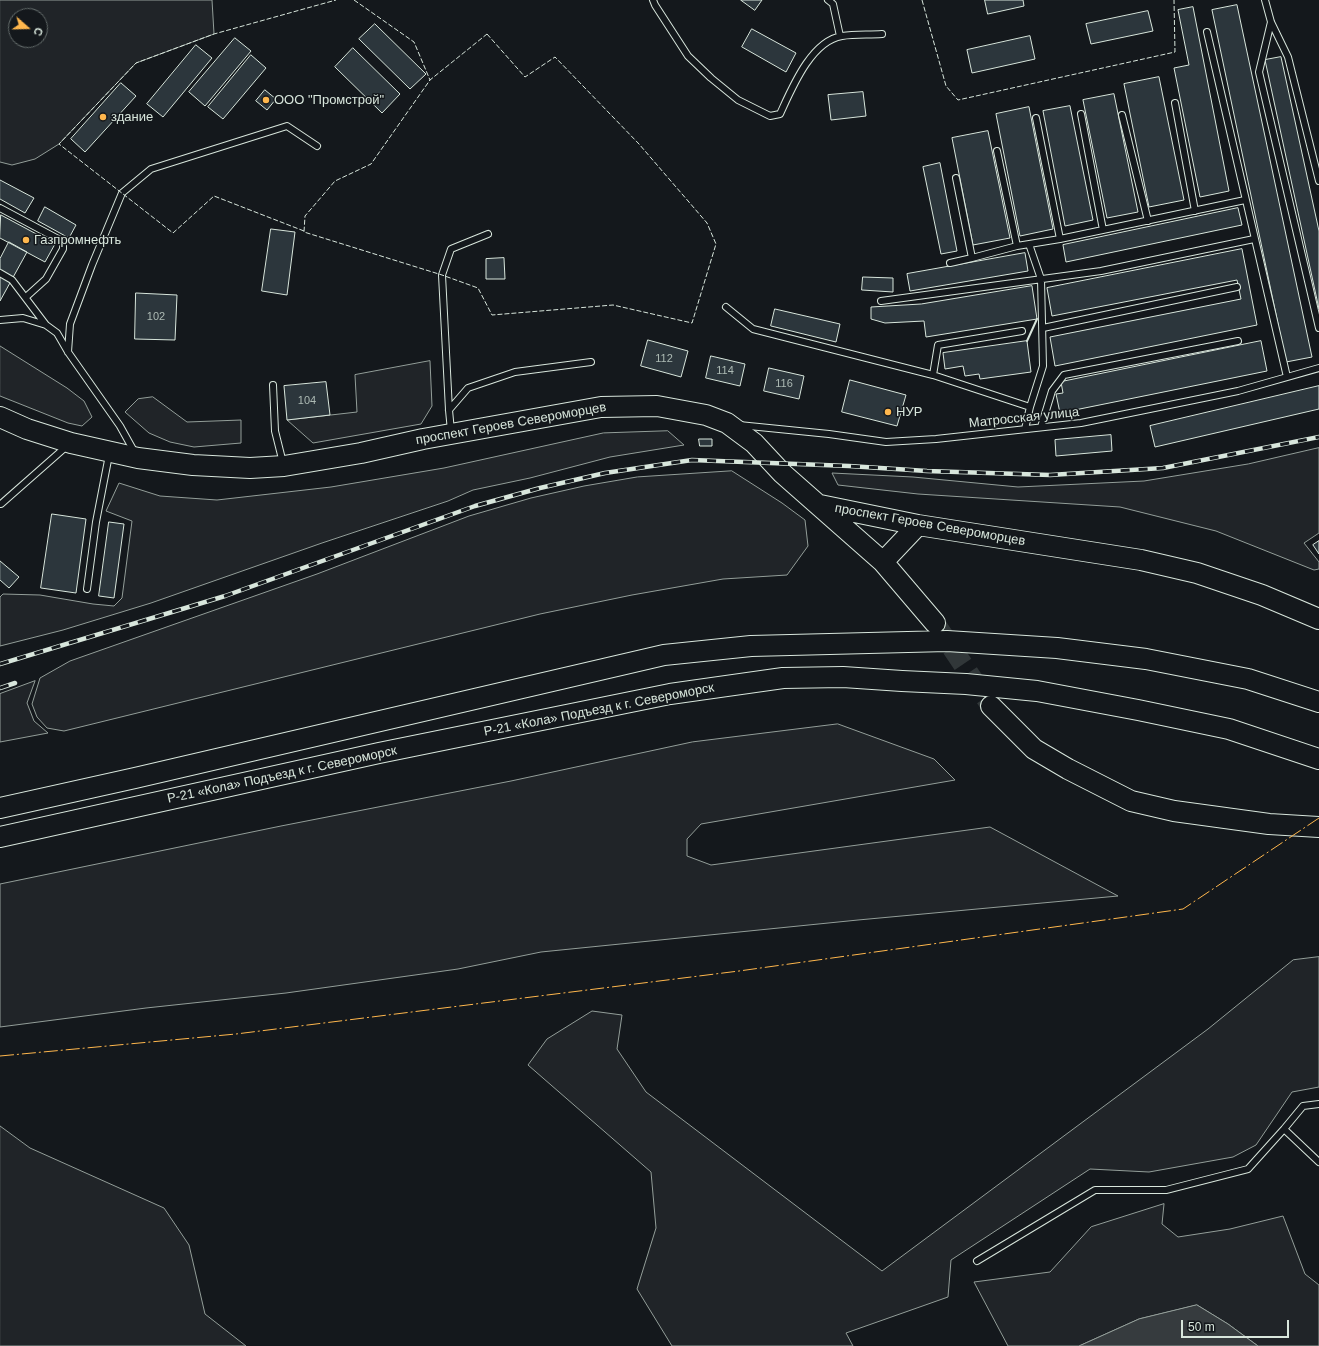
<!DOCTYPE html>
<html>
<head>
<meta charset="utf-8">
<style>
	body { margin:0 }
	#map { position:relative; width:1319px; height:1346px; overflow:hidden; background:#14181c; font-family:Arial,sans-serif }
	canvas { display:block }
	.north { position:absolute; left:8px; top:8px; width:40px; height:40px; box-sizing:border-box; background:#14181c; border:1px solid #626a69; border-radius:50%; rotate:110deg; font-size:11px; font-weight:700; line-height:16px; text-align:center; color:#d8e6dc }
	.north::after { content:''; display:block; margin:auto; width:14px; height:18px; background:#ffb74d; clip-path:polygon(50% 0,100% 100%,50% 72%,0 100%) }
	.scale { position:absolute; left:1181px; top:1320px; width:108px; height:18px; box-sizing:border-box; border:2px solid #d8e6dc; border-top:0; padding-left:5px; font-size:12px; line-height:14px; white-space:nowrap; color:#d8e6dc; -webkit-text-stroke:3px #14181c; paint-order:stroke }
</style>
</head>
<body>
<div id="map">
<canvas width="1319" height="1346"></canvas>
<div class="north">С</div>
<div class="scale">50 m</div>
</div>
<script>
const ctx = document.querySelector('canvas').getContext('2d');
ctx.lineJoin = 'round';
function fill(path, color) {
  ctx.fillStyle = color;
  ctx.fill(path, 'evenodd');
}
function strokePath(path, color, width, dash) {
  ctx.strokeStyle = color;
  ctx.lineWidth = width;
  ctx.lineCap = dash ? 'butt' : 'round';
  ctx.setLineDash(dash || []);
  ctx.stroke(path);
}
function write(font, color, halo, rows, align = 'center') {
  ctx.font = font + ' Arial,sans-serif';
  ctx.lineWidth = 3;
  ctx.setLineDash([]);
  ctx.textBaseline = 'middle';
  ctx.strokeStyle = halo;
  ctx.fillStyle = color;
  for (const [text, x, y, turn = 0] of rows) {
    ctx.save();
    ctx.translate(x, y);
    ctx.rotate((+turn || 0) * Math.PI / 180);
    ctx.textAlign = isNaN(turn) ? turn : align;
    if (halo) ctx.strokeText(text, 0, 0);
    ctx.fillText(text, 0, 0);
    ctx.restore();
  }
}
const green = new Path2D(`
	M 0,0 L 212,0 L 214,34 L 136,63 L 59,144 L 35,159 L 12,165 L 0,162 ZM 16,16 L 40,16 L 40,40 L 16,40 Z
	M 0,346 L 67,388 L 84,401 L 92,417 L 82,426 L 68,423 L 0,396 Z
	M 430,361 L 432,406 L 421,424 L 313,443 L 287,420 L 357,412 L 355,375 Z
	M 153,397 L 187,422 L 241,420 L 241,443 L 194,447 L 170,442 L 149,433 L 125,412 L 138,399 Z
	M 668,431 L 684,445 L 610,457 L 530,478 L 473,490 L 448,501 L 322,543 L 151,603 L 63,630 L 0,646 L 0,597 L 3,594 L 40,595 L 93,604 L 114,606 L 122,598 L 132,521 L 106,511 L 119,483 L 160,496 L 217,500 L 331,487 L 444,468 L 603,433 Z
	M 1319,448 L 1319,533 L 1304,543 L 1319,562 L 1319,569 L 1314,570 L 1216,531 L 1120,507 L 918,494 L 838,485 L 832,473 L 913,477 L 1018,487 L 1144,481 L 1248,464 Z
	M 732,471 L 782,503 L 805,520 L 808,546 L 787,575 L 723,579 L 632,595 L 540,614 L 64,731 L 47,728 L 37,717 L 32,704 L 40,678 L 70,661 L 317,574 L 469,516 L 531,498 L 584,486 L 637,477 Z
	M 35,681 L 27,703 L 34,721 L 48,733 L 0,742 L 0,694 Z
	M 838,724 L 934,759 L 955,780 L 701,824 L 687,839 L 687,856 L 711,865 L 990,827 L 1118,896 L 858,920 L 541,952 L 458,969 L 286,993 L 146,1008 L 0,1027 L 0,884 L 281,826 L 511,781 L 692,742 Z
	M 1319,957 L 1319,1087 L 1292,1092 L 1256,1145 L 1233,1157 L 1149,1172 L 1090,1169 L 951,1260 L 948,1297 L 846,1333 L 853,1346 L 672,1346 L 637,1289 L 656,1228 L 651,1172 L 528,1065 L 547,1039 L 592,1011 L 622,1015 L 617,1049 L 646,1092 L 882,1271 L 1208,1029 L 1293,960 Z
	M 0,1126 L 30,1148 L 164,1208 L 189,1245 L 205,1314 L 246,1346 L 0,1346 Z
	M 1164,1204 L 1162,1224 L 1178,1237 L 1230,1229 L 1283,1216 L 1305,1274 L 1319,1285 L 1319,1346 L 1258,1346 L 1228,1324 L 1197,1305 L 1139,1319 L 1079,1346 L 1008,1346 L 974,1282 L 1050,1272 L 1091,1227 Z`);
fill(green, '#202428');
strokePath(green, '#939e99', 1);
const water = new Path2D(`
	M 1197,1305 L 1228,1324 L 1258,1346 L 1079,1346 L 1139,1319 Z`);
fill(water, '#363b3e');
strokePath(water, '#939e99', 1);
const building = new Path2D(`
	M 741,0 L 762,0 L 755,10 Z
	M 985,0 L 1023,0 L 1024,6 L 988,14 Z
	M 1237,5 L 1312,357 L 1286,362 L 1212,10 Z
	M 1193,7 L 1229,191 L 1200,197 L 1174,68 L 1189,65 L 1178,10 Z
	M 1148,11 L 1153,31 L 1091,44 L 1086,24 Z
	M 375,24 L 426,74 L 410,89 L 359,39 Z
	M 752,29 L 796,53 L 786,72 L 742,47 Z
	M 1030,36 L 1035,59 L 972,73 L 967,50 Z
	M 235,38 L 251,51 L 205,106 L 189,92 Z
	M 196,45 L 212,58 L 163,117 L 147,104 Z
	M 353,48 L 400,94 L 382,113 L 335,67 Z
	M 251,55 L 266,68 L 223,119 L 208,107 Z
	M 1281,57 L 1319,231 L 1319,309 L 1265,60 Z
	M 1159,77 L 1184,200 L 1149,207 L 1124,84 Z
	M 121,83 L 136,96 L 85,152 L 71,139 Z
	M 265,90 L 276,99 L 267,110 L 256,101 Z
	M 863,92 L 866,116 L 831,120 L 828,95 Z
	M 1114,94 L 1138,212 L 1107,218 L 1083,100 Z
	M 1070,106 L 1093,220 L 1065,226 L 1043,111 Z
	M 1029,107 L 1053,229 L 1020,236 L 996,114 Z
	M 988,131 L 1010,238 L 973,245 L 952,138 Z
	M 940,163 L 957,251 L 941,254 L 923,167 Z
	M 0,180 L 34,198 L 25,213 L 0,199 Z
	M 45,207 L 76,225 L 69,238 L 38,221 Z
	M 1238,208 L 1242,225 L 1066,262 L 1063,245 Z
	M 1,215 L 55,244 L 45,262 L 0,238 Z
	M 271,229 L 295,232 L 287,295 L 262,291 Z
	M 9,242 L 27,252 L 0,301 L 0,259 Z
	M 1242,249 L 1257,325 L 1055,366 L 1050,337 L 1241,299 L 1237,280 L 1052,316 L 1047,288 Z
	M 1025,253 L 1028,271 L 910,291 L 907,274 Z
	M 504,258 L 505,279 L 486,279 L 486,259 Z
	M 863,277 L 893,278 L 893,292 L 862,290 Z
	M 1032,286 L 1037,319 L 926,337 L 924,321 L 885,323 L 871,319 L 871,307 L 921,304 Z
	M 136,293 L 177,295 L 175,340 L 135,339 Z
	M 775,309 L 840,324 L 836,342 L 771,326 Z
	M 648,340 L 688,351 L 681,377 L 641,366 Z
	M 1027,341 L 1031,372 L 980,379 L 979,374 L 965,376 L 963,366 L 945,369 L 943,353 Z
	M 1261,341 L 1267,371 L 1060,413 L 1056,394 L 1063,393 L 1061,382 Z
	M 711,356 L 745,364 L 740,386 L 706,378 Z
	M 769,368 L 804,376 L 799,399 L 764,391 Z
	M 850,380 L 906,395 L 897,426 L 842,412 Z
	M 326,382 L 330,415 L 287,420 L 284,386 Z
	M 1319,386 L 1319,409 L 1155,447 L 1150,426 Z
	M 1111,435 L 1112,451 L 1056,456 L 1055,440 Z
	M 699,439 L 712,439 L 712,446 L 700,446 Z
	M 52,514 L 86,519 L 76,593 L 41,588 Z
	M 109,522 L 124,524 L 114,598 L 99,596 Z
	M 1319,541 L 1319,554 L 1313,545 Z
	M 0,561 L 19,577 L 9,588 L 0,580 Z`);
fill(building, '#2c363c');
strokePath(building, '#d8e6dc', 1);
strokePath(new Path2D(`
	M 935,623 L 991,706`), '#313739', 20, [20, 10]);
const lane = new Path2D(`
	M 653,0 L 655,5 L 688,56 L 711,78 L 738,100 L 770,116 L 780,114 C 792,88 811,41 842,36 C 855,34 869,35 882,34
	M 828,0 L 833,4 L 840,36
	M 1265,0 L 1271,22 L 1288,57 L 1319,181
	M 1271,22 L 1259,72 L 1319,328
	M 1207,32 L 1287,377
	M 1175,103 L 1195,211
	M 1081,114 L 1103,230
	M 1122,115 L 1148,221
	M 1036,118 L 1060,239
	M 997,151 L 1017,246
	M 956,178 L 972,258
	M 0,208 L 62,241 L 63,243 L 63,249 L 46,279 L 26,297
	M 950,263 L 972,258 L 1017,246 L 1060,239 L 1245,200
	M 0,273 L 12,280 L 46,325 L 57,333 L 68,352 L 120,426 L 135,453
	M 881,301 L 1101,271 L 1254,239
	M 726,307 L 753,329 L 933,375
	M 0,320 L 23,318 L 46,325
	M 1043,328 L 1237,287
	M 1022,331 L 938,345 L 933,375 L 1030,407
	M 68,352 L 70,324 L 92,265 L 122,193 L 151,169 L 287,126 L 317,146
	M 273,385 L 275,431 L 283,463
	M 449,410 L 468,388 L 515,372 L 591,362
	M 739,425 L 829,434 L 886,442 L 936,439 L 1081,423 L 1238,391 L 1319,368
	M 1041,427 L 1052,391 L 1064,375 L 1238,341
	M 1025,429 L 1030,407 L 1043,366 L 1041,279 L 1029,244
	M 451,431 L 449,410 L 442,275 L 451,249 L 488,234
	M 0,504 L 1,504 L 68,445
	M 87,589 L 96,522 L 109,455
	M 1284,1129 L 1319,1162
	M 977,1261 L 1095,1190 L 1166,1190 L 1248,1169 L 1284,1129 L 1303,1106 L 1319,1104`);
const primary = new Path2D(`
	M 0,417 L 27,429 L 71,443 L 138,458 L 193,465 L 250,468 L 284,466 L 361,453 L 423,439 L 601,407 L 657,406 L 706,415 L 727,423 L 754,443 L 782,473 L 883,562 L 935,623
	M 820,505 L 918,525 L 1141,560 L 1197,573 L 1262,595 L 1319,619
	M 883,562 L 918,525
	M 991,706 L 1034,749 L 1068,769 L 1131,801 L 1174,811 L 1269,824 L 1319,827
	M 0,808 L 135,778 L 664,655 L 751,646 L 947,641 L 1057,648 L 1146,659 L 1248,679 L 1319,702
	M 0,837 L 379,753 L 670,694 L 783,678 L 843,677 L 902,681 L 966,684 L 1037,691 L 1138,710 L 1229,729 L 1319,759`);
strokePath(lane, '#d8e6dc', 8);
strokePath(primary, '#d8e6dc', 22);
strokePath(lane, '#14181c', 6);
strokePath(primary, '#14181c', 20);
const rail = new Path2D(`
	M 0,664 L 225,596 L 475,506 L 540,488 L 605,473 L 692,460 L 849,466 L 927,471 L 1050,475 L 1163,468 L 1319,437
	M 0,688 L 15,683`);
strokePath(rail, '#d8e6dc', 4.5);
strokePath(rail, '#14181c', 3, [9]);
strokePath(new Path2D(`
	M 354,0 L 414,42 L 430,80 L 429,81
	M 922,0 L 946,86 L 958,100 L 1175,52 L 1174,0
	M 487,34 L 525,77 L 555,57 L 639,144 L 707,223 L 716,244 L 692,323 L 613,305 L 492,315 L 478,288 L 442,275 L 304,232 L 305,216 L 335,181 L 371,164 L 430,80 Z
	M 304,231 L 214,196 L 173,233 L 59,144 L 136,63 L 214,34 L 336,0`), '#d8e6dc', 1, [5, 2]);
strokePath(new Path2D(`
	M 1027,341 L 1037,319`), '#d8e6dc', 2);
strokePath(new Path2D(`
	M 0,1056 L 236,1034 L 739,971 L 1183,909 L 1319,818`), '#ffb74d', 1, [14, 3, 2, 3]);
for (const [x, y, r, color] of [
	[266,100,4,"#ffb74d"],
	[103,117,4,"#ffb74d"],
	[26,240,4,"#ffb74d"],
	[888,412,4,"#ffb74d"]
]) {
  const dot = new Path2D();
  dot.arc(x, y, r, 0, 2 * Math.PI);
  ctx.fillStyle = color;
  ctx.fill(dot);
  strokePath(dot, '#14181c', 1.5);
}
write('11px', '#adbab4', null, [
	["102",156,317],
	["112",664,359],
	["114",725,371],
	["116",784,384],
	["104",307,401]
]);
write('13px', '#d8e6dc', '#14181c', [
	["ООО \"Промстрой\"",274,100],
	["здание",111,117],
	["Газпромнефть",34,240],
	["НУР",896,412]
], 'left');
write('13px', '#d8e6dc', '#14181c', [
	["Матросская улица",1024,418,-6],
	["проспект Героев Североморцев",511,424,-10],
	["проспект Героев Североморцев",930,525,10],
	["Р-21 «Кола» Подъезд к г. Североморск",599,710,-11],
	["Р-21 «Кола» Подъезд к г. Североморск",282,775,-12]
]);
</script>
</body>
</html>
